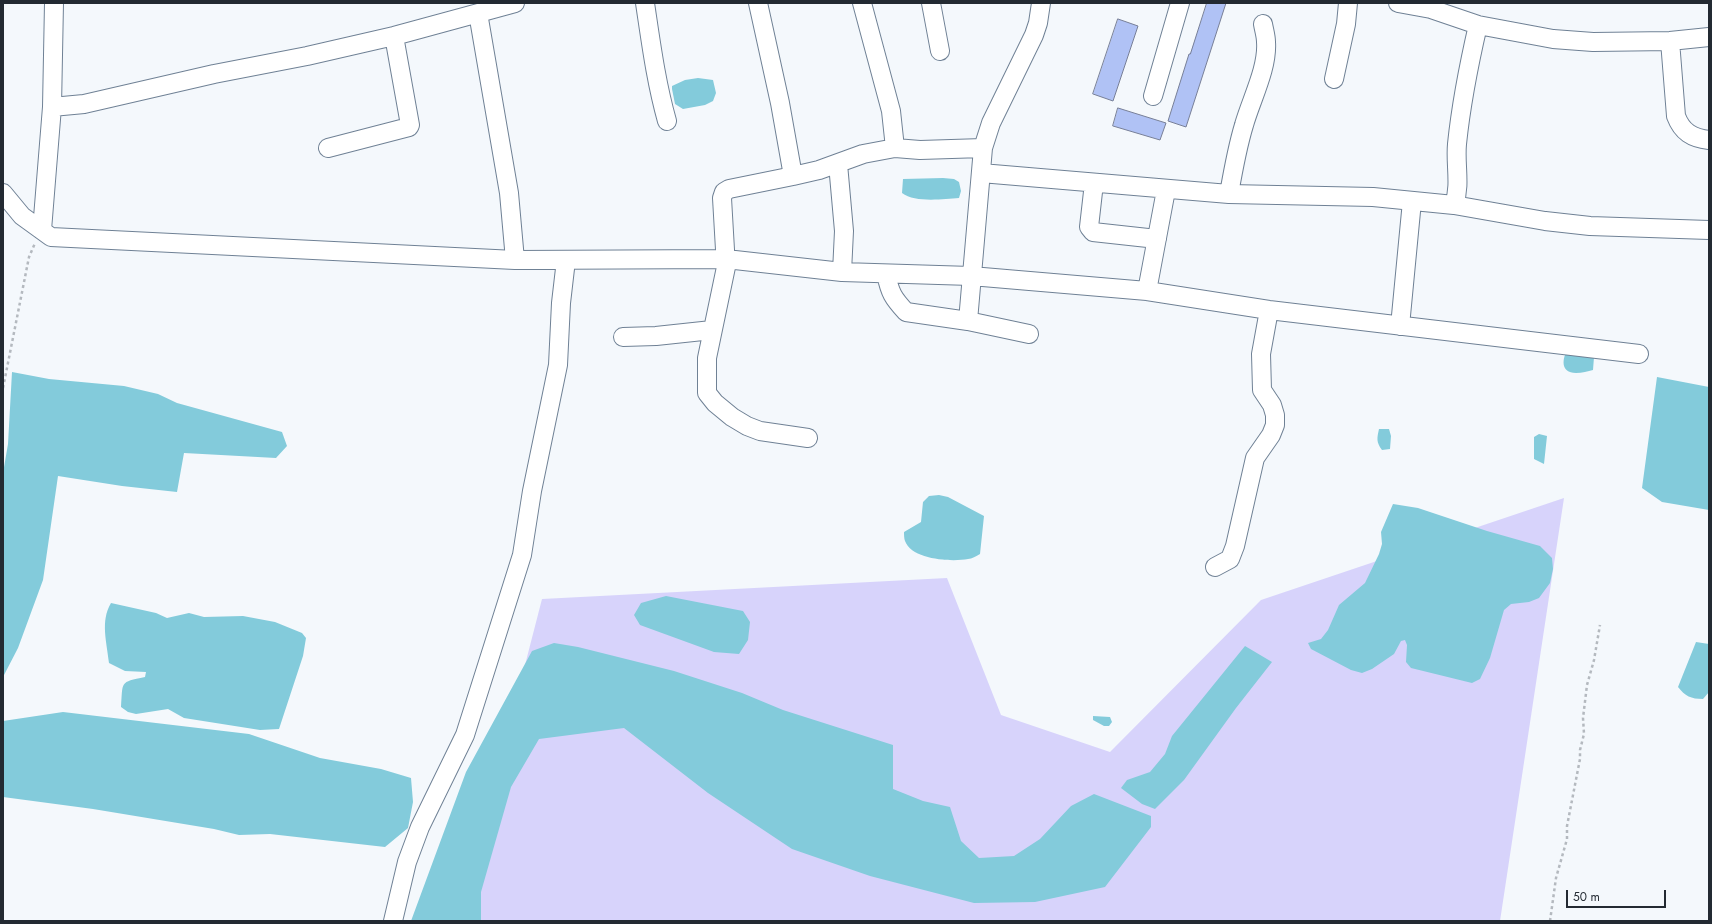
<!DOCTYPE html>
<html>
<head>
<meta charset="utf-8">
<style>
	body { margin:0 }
	#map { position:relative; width:1712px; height:924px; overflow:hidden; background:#f4f8fc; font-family:Jost,sans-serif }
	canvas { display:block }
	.frame { position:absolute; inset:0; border:4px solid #232a32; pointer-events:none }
	.scale { position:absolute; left:1566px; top:890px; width:100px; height:18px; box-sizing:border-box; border:2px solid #232a32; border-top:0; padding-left:5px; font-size:12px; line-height:14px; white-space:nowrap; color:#232a32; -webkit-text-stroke:3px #f4f8fc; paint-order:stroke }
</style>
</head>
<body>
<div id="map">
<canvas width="1712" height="924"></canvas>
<div class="frame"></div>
<div class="scale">50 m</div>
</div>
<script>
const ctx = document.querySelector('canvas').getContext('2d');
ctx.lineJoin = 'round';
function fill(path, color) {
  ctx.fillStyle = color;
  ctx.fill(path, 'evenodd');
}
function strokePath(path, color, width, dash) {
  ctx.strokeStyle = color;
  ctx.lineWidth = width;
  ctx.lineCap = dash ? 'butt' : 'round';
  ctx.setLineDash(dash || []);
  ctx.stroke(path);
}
fill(new Path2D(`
	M 1564,498 L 1500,921 L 459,921 L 542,599 L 947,578 L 1001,715 L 1110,752 L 1261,600 Z`), '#d7d3fb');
fill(new Path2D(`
	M 698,78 L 713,80 L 716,93 L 713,101 L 705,105 L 683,109 L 675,104 L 672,89 L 672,86 L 685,80 Z
	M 943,178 L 954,179 L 959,182 L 961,191 L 959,198 C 943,199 915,203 902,193 L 903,179 Z
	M 1568,349 L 1594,357 L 1593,370 C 1588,371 1582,373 1576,373 C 1560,373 1562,358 1568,349 Z
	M 12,372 L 49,379 L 124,386 L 158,394 L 177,403 L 282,432 L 287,446 L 276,458 L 184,453 L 177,492 L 122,486 L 58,476 L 43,580 L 18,648 L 3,677 L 3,473 L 8,444 Z
	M 1657,377 L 1709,387 L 1709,510 L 1662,502 L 1642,488 Z
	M 1379,429 L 1389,429 L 1391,436 L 1390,449 L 1382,450 C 1376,442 1377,438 1379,429 Z
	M 1539,434 L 1547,436 L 1544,464 L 1534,459 L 1534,437 Z
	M 939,495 L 948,497 L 984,516 L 980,554 C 976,556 972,559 968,559 C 952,562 912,560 905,541 C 904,539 904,534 904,532 L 921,522 L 923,502 L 929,496 Z
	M 1393,504 L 1418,508 L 1487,531 L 1540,546 L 1552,558 L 1553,569 L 1550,583 L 1539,598 L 1529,602 L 1511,604 L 1504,610 L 1490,658 L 1480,679 L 1472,683 L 1411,668 L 1406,662 L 1407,645 L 1405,640 L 1401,641 L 1394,654 L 1372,669 L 1362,673 L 1351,670 L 1311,649 L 1308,643 L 1321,639 L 1328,630 L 1339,605 L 1365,583 L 1379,554 L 1382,544 L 1381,532 Z
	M 666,596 L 743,611 L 750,622 L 748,640 L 739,654 L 714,652 L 640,625 L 634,615 L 641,603 Z
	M 111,603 L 156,613 L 167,618 L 189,613 L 204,617 L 243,616 L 275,622 L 302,633 L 306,638 L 303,656 L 279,729 L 260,730 L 184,718 L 168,709 L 136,714 L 128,712 L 121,707 C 123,682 119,682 145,677 L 146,672 L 125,671 L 109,663 C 107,643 100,621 111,603 Z
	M 1696,642 L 1709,644 L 1709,692 L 1703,699 C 1691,699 1685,696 1678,687 Z
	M 554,643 L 578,647 L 674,671 L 742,693 L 783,710 L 893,745 L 893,789 L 923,801 L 950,807 L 961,841 L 979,858 L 1014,856 L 1040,839 L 1071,806 L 1094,794 L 1151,816 L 1151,827 L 1105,887 L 1035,902 L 974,903 L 870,876 L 792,849 L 708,793 L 624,728 L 539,739 L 511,787 L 481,892 L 481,921 L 411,921 L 466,772 L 532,651 Z
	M 1245,646 L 1272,662 L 1236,708 L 1184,780 L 1155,809 L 1142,804 L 1121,788 L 1127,780 L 1150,772 L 1165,754 L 1172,736 Z
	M 63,712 L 249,734 L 320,758 L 381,769 L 411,778 L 413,802 L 408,828 L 385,847 L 270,834 L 239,835 L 214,829 L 93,809 L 3,797 L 3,721 Z
	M 1093,716 L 1110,717 L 1112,722 L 1109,726 L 1104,726 L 1093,720 Z`), '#83cbdb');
const building = new Path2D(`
	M 1207,3 L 1226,3 L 1186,127 L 1168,121 L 1189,54 L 1190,54 Z
	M 1118,19 L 1138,26 L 1113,101 L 1093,94 Z
	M 1118,108 L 1166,123 L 1160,140 L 1113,126 Z`);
fill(building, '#b0c2f5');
strokePath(building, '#777f97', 1);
const minor = new Path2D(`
	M 645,3 C 651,43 656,82 667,121
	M 758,3 L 780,103 L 793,176 L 819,170 L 863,154 L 895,148 L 891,111 L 862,3
	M 931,3 L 940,51
	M 1398,3 L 1431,9 L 1478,25 L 1553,39 L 1593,42 L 1670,41 L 1709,37
	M 478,13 L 509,193 L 515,260
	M 1670,41 L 1676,116 C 1682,132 1692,138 1709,140
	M 1334,79 L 1346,24 L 1348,3
	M 1153,96 L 1180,3
	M 52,107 L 84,104 L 214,74 L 307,56 L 394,36 L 515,3
	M 328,148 L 409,127 L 410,125 L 394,36
	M 895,148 L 920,150 L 983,148
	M 838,164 L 844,231 L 842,272
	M 981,173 L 1229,194 L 1373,197 L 1454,205 L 1545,221 L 1590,226 L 1709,230
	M 793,176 L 729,189 L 724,192 L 722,198 L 726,267 L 707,358 L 707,393 L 715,403 L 732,417 L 747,426 L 760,431 L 808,438
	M 1094,183 L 1089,227 L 1093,232 L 1157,239
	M 3,193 L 22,216 L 51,237 L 515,260 L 726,259 L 842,272 L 971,276 L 1147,291 L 1269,310 L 1639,354
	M 1229,194 C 1233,171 1237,148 1244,125 C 1251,100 1268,68 1266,42 C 1266,36 1264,30 1263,24
	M 1454,205 C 1461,184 1455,165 1457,144 C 1461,105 1469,64 1478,25
	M 42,230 L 52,107 L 54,3
	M 886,274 C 890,293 893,298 906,312 L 968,321 L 1029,334
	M 1147,291 L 1166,190
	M 968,321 L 983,148 L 991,123 L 1034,35 L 1038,23 L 1041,3
	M 1400,326 L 1412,201
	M 623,337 L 656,336 L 712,330
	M 1215,567 L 1230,559 L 1235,546 L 1255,458 L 1271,435 L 1275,425 L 1275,415 L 1272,405 L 1262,390 L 1261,354 L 1269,310
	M 393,921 L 407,862 L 420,827 L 465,735 L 522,555 L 532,491 L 558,365 L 561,303 L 566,260`);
strokePath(minor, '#6f8195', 20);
strokePath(new Path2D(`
	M 3,388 L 29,257 L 35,243
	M 1550,921 L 1556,878 L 1567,839 L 1567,826 L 1580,759 L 1580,750 L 1584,734 L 1583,718 L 1587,685 L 1594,660 L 1600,625`), '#b4b9bf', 2.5, [3, 3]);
strokePath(minor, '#fff', 18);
</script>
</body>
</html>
